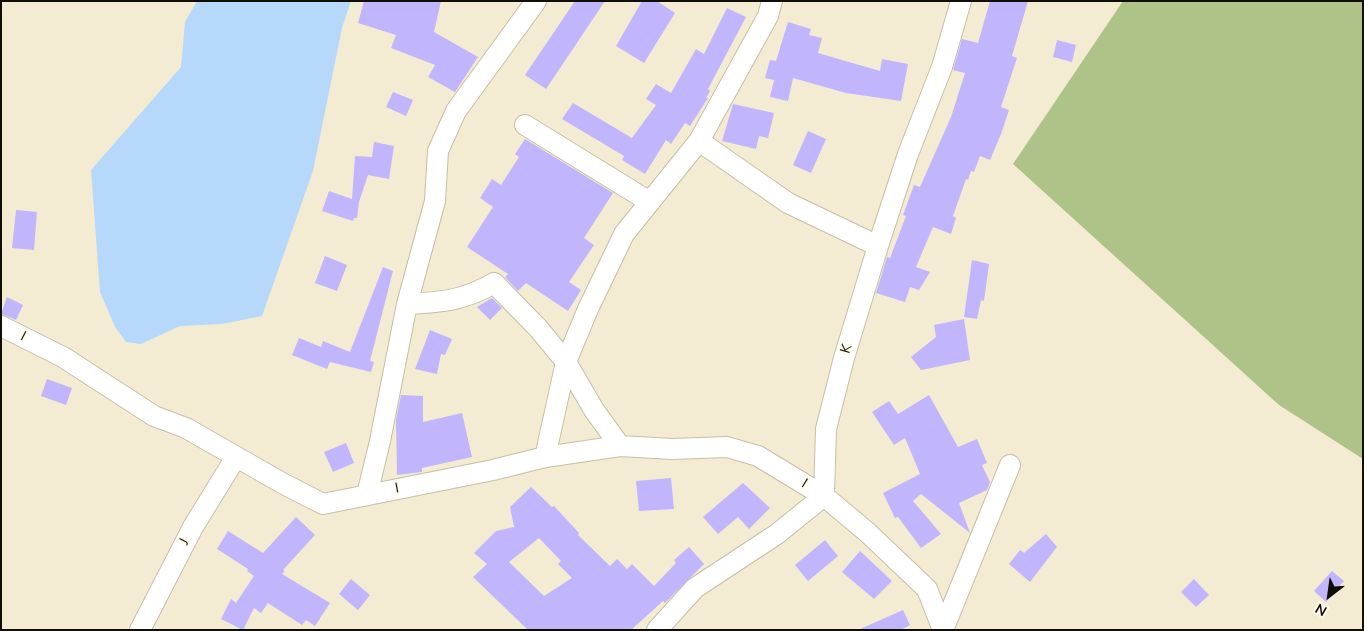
<!DOCTYPE html>
<html>
<head>
<meta charset="utf-8">
<style>
	body { margin:0 }
	#map { position:relative; width:1364px; height:631px; overflow:hidden; background:#f4ecd2; font-family:"Nunito Sans",sans-serif }
	canvas { display:block }
	.frame { position:absolute; inset:0; border:2px solid #100d05; pointer-events:none }
	.north { position:absolute; left:1304px; top:571px; width:50px; height:50px; -webkit-text-stroke:4px #fef9e9; paint-order:stroke; rotate:210deg; font-size:14px; font-weight:700; line-height:20px; text-align:center; color:#100d05 }
	.north::after { content:''; display:block; margin:auto; width:18px; height:22px; background:#100d05; clip-path:polygon(50% 0,100% 100%,50% 72%,0 100%) }
</style>
</head>
<body>
<div id="map">
<canvas width="1364" height="631"></canvas>
<div class="frame"></div>
<div class="north">N</div>
</div>
<script>
const ctx = document.querySelector('canvas').getContext('2d');
ctx.lineJoin = 'round';
function fill(path, color) {
  ctx.fillStyle = color;
  ctx.fill(path, 'evenodd');
}
function strokePath(path, color, width, dash) {
  ctx.strokeStyle = color;
  ctx.lineWidth = width;
  ctx.lineCap = dash ? 'butt' : 'round';
  ctx.setLineDash(dash || []);
  ctx.stroke(path);
}
function write(font, color, halo, rows, align = 'center') {
  ctx.font = font + ' "Nunito Sans",sans-serif';
  ctx.lineWidth = 4;
  ctx.setLineDash([]);
  ctx.textBaseline = 'middle';
  ctx.strokeStyle = halo;
  ctx.fillStyle = color;
  for (const [text, x, y, turn = 0] of rows) {
    ctx.save();
    ctx.translate(x, y);
    ctx.rotate((+turn || 0) * Math.PI / 180);
    ctx.textAlign = isNaN(turn) ? turn : align;
    if (halo) ctx.strokeText(text, 0, 0);
    ctx.fillText(text, 0, 0);
    ctx.restore();
  }
}
fill(new Path2D(`
	M 1123,1 L 1363,1 L 1363,459 L 1279,405 L 1013,164 Z`), '#aec387');
fill(new Path2D(`
	M 197,1 L 351,1 L 342,28 L 313,171 L 262,316 L 222,324 L 180,326 L 141,344 L 126,342 L 115,327 L 100,292 L 91,170 L 181,67 L 185,22 Z`), '#b6d8fb');
fill(new Path2D(`
	M 364,1 L 441,1 L 434,32 L 478,57 L 455,92 L 428,77 L 435,65 L 391,48 L 396,35 L 358,23 Z
	M 575,1 L 605,1 L 546,89 L 525,75 Z
	M 642,1 L 657,1 L 675,13 L 644,63 L 616,46 Z
	M 990,1 L 1028,1 L 1012,56 L 1017,58 L 1001,107 L 1009,110 L 1001,134 L 990,160 L 980,156 L 974,172 L 971,171 L 968,180 L 966,179 L 953,216 L 956,218 L 951,234 L 933,227 L 916,267 L 930,272 L 919,290 L 910,287 L 905,302 L 876,293 L 887,257 L 890,258 L 906,216 L 903,215 L 914,185 L 920,187 L 951,117 L 965,73 L 953,70 L 962,39 L 978,43 Z
	M 727,8 L 746,17 L 708,89 L 710,91 L 706,98 L 708,98 L 690,126 L 685,123 L 671,144 L 666,140 L 645,174 L 622,160 L 624,156 L 562,119 L 573,103 L 632,138 L 656,105 L 646,99 L 656,84 L 671,93 L 696,49 L 704,54 Z
	M 788,22 L 811,29 L 809,35 L 822,38 L 818,53 L 880,71 L 882,59 L 908,64 L 901,101 L 846,93 L 793,78 L 788,101 L 770,97 L 774,80 L 765,78 L 770,60 L 776,61 Z
	M 1057,40 L 1076,45 L 1072,62 L 1053,57 Z
	M 393,92 L 413,100 L 406,116 L 386,107 Z
	M 733,104 L 774,113 L 768,138 L 759,136 L 756,149 L 722,141 Z
	M 808,131 L 826,139 L 811,173 L 793,165 Z
	M 525,139 L 613,193 L 584,238 L 594,245 L 569,282 L 581,290 L 568,311 L 526,283 L 518,291 L 505,277 L 508,274 L 467,247 L 493,207 L 480,198 L 492,179 L 501,185 L 519,157 L 515,154 Z
	M 374,142 L 394,146 L 389,179 L 368,175 L 359,202 L 357,218 L 354,218 L 353,221 L 322,211 L 329,191 L 352,199 L 355,156 L 372,157 Z
	M 16,210 L 37,212 L 34,250 L 12,248 Z
	M 325,256 L 347,265 L 337,291 L 315,283 Z
	M 972,260 L 989,264 L 984,301 L 981,300 L 977,319 L 964,317 Z
	M 383,267 L 393,271 L 370,361 L 374,362 L 371,372 L 330,362 L 327,369 L 292,355 L 299,338 L 321,347 L 323,341 L 350,352 Z
	M 7,297 L 23,305 L 16,320 L 1,314 Z
	M 492,298 L 502,308 L 490,320 L 477,307 Z
	M 964,319 L 970,360 L 921,370 L 911,357 L 936,337 L 934,325 Z
	M 430,330 L 452,339 L 445,355 L 441,354 L 437,374 L 415,369 Z
	M 47,379 L 72,388 L 66,405 L 41,396 Z
	M 401,395 L 423,396 L 423,422 L 462,413 L 472,457 L 422,468 L 422,472 L 397,475 L 396,420 Z
	M 929,395 L 958,447 L 977,439 L 987,463 L 982,465 L 990,482 L 987,490 L 959,503 L 970,533 L 921,494 L 913,501 L 941,534 L 921,548 L 898,517 L 895,518 L 883,493 L 920,474 L 905,438 L 894,445 L 872,412 L 889,401 L 898,414 Z
	M 346,443 L 354,463 L 333,472 L 324,452 Z
	M 671,478 L 674,509 L 639,511 L 636,481 Z
	M 743,483 L 770,508 L 749,529 L 738,517 L 718,534 L 703,517 Z
	M 531,487 L 552,507 L 554,506 L 579,533 L 578,535 L 610,566 L 617,559 L 627,569 L 632,564 L 654,586 L 676,563 L 674,560 L 689,547 L 704,564 L 665,603 L 663,601 L 631,630 L 528,630 L 473,577 L 487,564 L 474,553 L 496,531 L 514,527 L 510,507 ZM 539,538 L 561,561 L 558,564 L 572,578 L 544,596 L 509,562 Z
	M 296,517 L 315,535 L 283,570 L 285,571 L 282,574 L 330,603 L 315,626 L 306,620 L 302,625 L 268,603 L 261,613 L 254,608 L 243,630 L 221,619 L 231,599 L 236,603 L 254,576 L 247,571 L 248,569 L 217,549 L 228,531 L 263,553 Z
	M 1046,534 L 1057,547 L 1030,582 L 1009,564 L 1020,550 L 1024,553 Z
	M 825,540 L 838,556 L 808,581 L 795,565 Z
	M 860,551 L 892,581 L 874,599 L 842,572 Z
	M 1332,571 L 1344,581 L 1326,602 L 1314,591 Z
	M 351,579 L 370,595 L 358,610 L 339,594 Z
	M 1194,579 L 1209,595 L 1196,607 L 1181,592 Z
	M 903,610 L 910,625 L 901,630 L 858,630 Z`), '#c1b5fd');
const minor = new Path2D(`
	M 525,125 L 650,202
	M 699,141 L 788,203 L 878,246
	M 407,304 C 442,302 463,301 494,283 L 538,328 L 566,362 L 594,410 L 620,446
	M 1,326 L 63,357 L 154,416 L 186,428 L 282,483 L 323,504 L 493,470 L 545,457 L 620,446 L 672,449 L 727,447 L 758,456 L 824,496 L 867,532 L 927,589 L 943,630
	M 545,457 L 566,362 L 588,309 L 624,234 L 699,141 L 768,16 L 772,1
	M 367,495 L 380,441 L 407,304 L 435,201 L 438,151 L 456,111 L 536,1
	M 140,630 L 193,527 L 236,457
	M 657,630 L 695,588 L 777,534 L 824,496 L 826,429 L 844,358 L 878,246 L 908,154 L 942,67 L 961,1
	M 943,630 L 1010,465`);
strokePath(minor, '#c6bea5', 22);
strokePath(minor, '#fff', 20);
write('14px', '#100d05', '#fef9e9', [
	["I",23,337,27],
	["K",847,349,-73],
	["I",804,484,32],
	["I",397,489,-11],
	["J",185,542,-63]
]);
</script>
</body>
</html>
